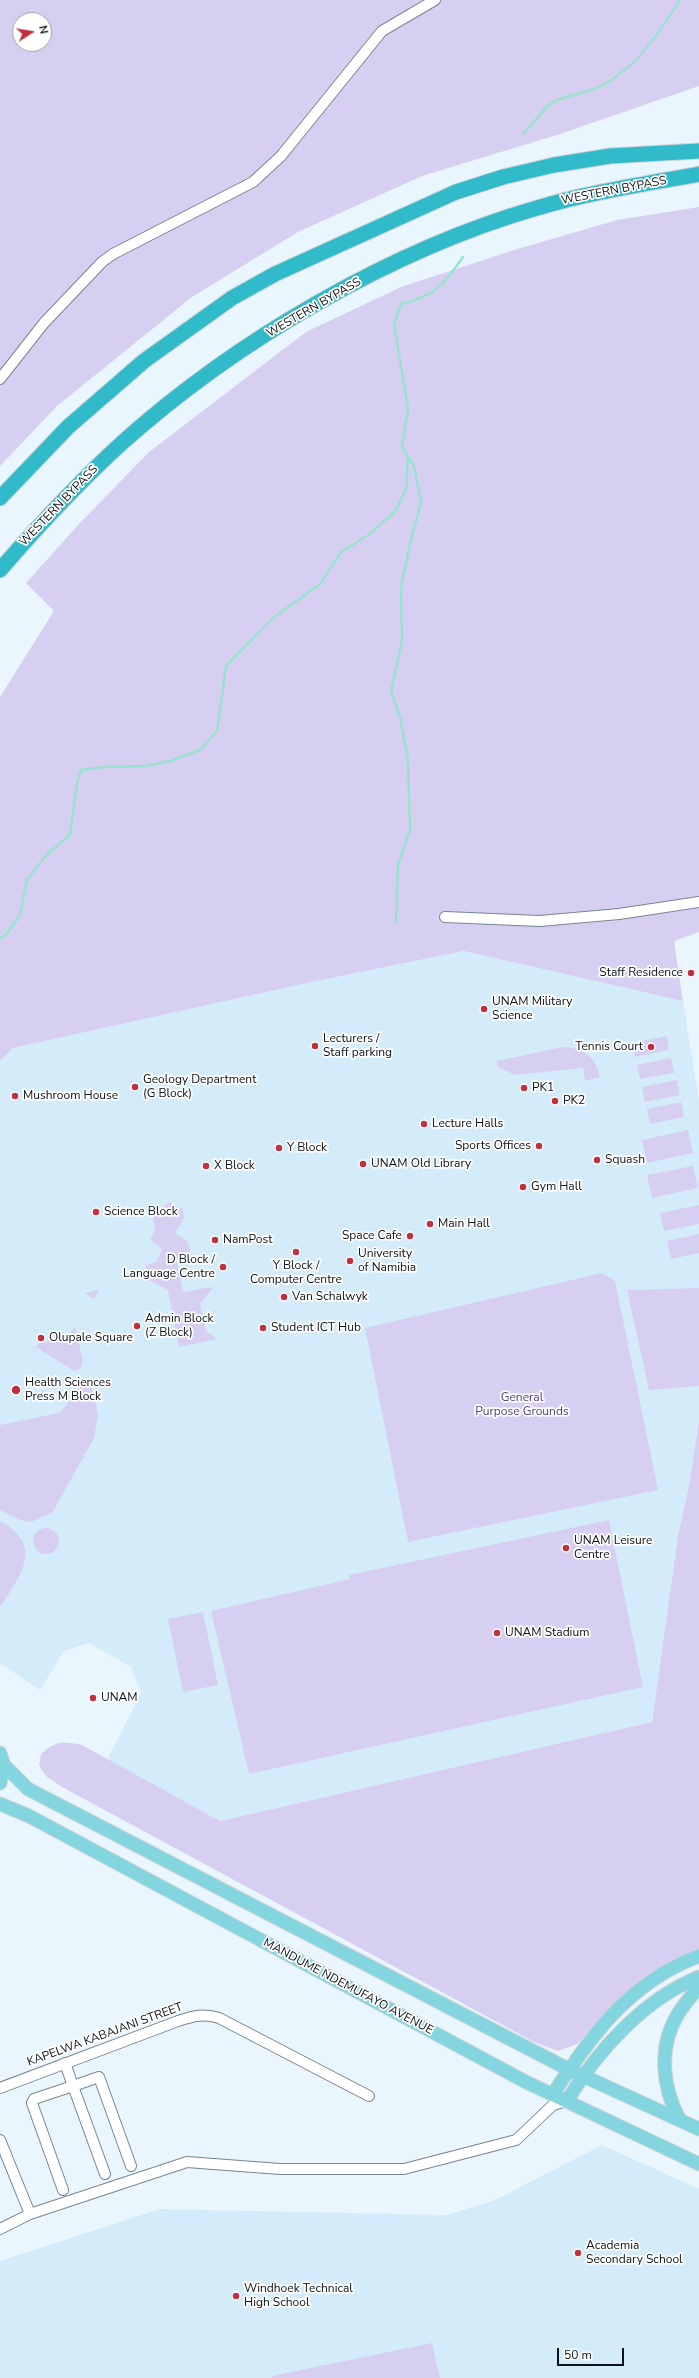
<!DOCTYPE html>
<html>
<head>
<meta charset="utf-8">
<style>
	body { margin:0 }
	#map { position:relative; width:699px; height:2378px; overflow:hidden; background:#e9f6fe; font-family:"Nunito Sans",sans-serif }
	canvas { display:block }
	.north { position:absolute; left:12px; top:12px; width:40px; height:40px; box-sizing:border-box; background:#fff; border:1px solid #9ea0a1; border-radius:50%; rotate:78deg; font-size:11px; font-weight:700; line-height:16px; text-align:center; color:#0c1215 }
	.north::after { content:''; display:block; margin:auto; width:14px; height:18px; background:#c0303e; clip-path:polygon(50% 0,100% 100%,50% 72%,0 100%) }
	.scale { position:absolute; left:557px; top:2348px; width:67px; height:18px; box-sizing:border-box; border:2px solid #0c1215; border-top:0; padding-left:5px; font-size:12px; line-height:14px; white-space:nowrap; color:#0c1215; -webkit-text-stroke:3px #fff; paint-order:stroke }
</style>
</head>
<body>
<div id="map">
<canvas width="699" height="2378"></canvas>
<div class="north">N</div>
<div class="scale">50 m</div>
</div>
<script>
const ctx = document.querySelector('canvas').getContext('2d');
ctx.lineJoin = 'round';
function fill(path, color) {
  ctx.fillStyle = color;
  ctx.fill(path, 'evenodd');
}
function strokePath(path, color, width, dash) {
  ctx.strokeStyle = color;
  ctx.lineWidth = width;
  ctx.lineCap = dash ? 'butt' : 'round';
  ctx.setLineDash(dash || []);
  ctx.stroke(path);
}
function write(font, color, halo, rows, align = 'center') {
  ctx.font = font + ' "Nunito Sans",sans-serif';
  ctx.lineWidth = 3.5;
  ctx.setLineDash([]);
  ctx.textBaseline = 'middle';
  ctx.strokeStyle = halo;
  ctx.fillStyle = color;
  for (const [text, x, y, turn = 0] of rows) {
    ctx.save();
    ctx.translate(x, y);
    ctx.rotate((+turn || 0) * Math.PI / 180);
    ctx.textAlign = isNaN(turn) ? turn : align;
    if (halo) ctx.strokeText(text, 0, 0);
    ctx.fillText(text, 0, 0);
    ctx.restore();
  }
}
fill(new Path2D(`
	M 465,951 L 683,1001 L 699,1101 L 699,1421 L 689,1485 L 678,1536 L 652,1722 L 220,1821 L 107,1760 L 141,1693 L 131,1667 L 89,1643 L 64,1651 L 40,1690 L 0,1663 L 0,1061 L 13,1048 L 312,982 Z
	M 602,2145 L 699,2189 L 699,2378 L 0,2378 L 0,2261 L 160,2209 L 447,2215 L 495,2200 Z`), '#d4ecfa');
fill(new Path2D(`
	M 0,0 L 699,0 L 699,86 L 560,134 L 422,176 L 298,232 L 192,297 L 57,406 L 0,466 ZM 20,20 L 44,20 L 44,44 L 20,44 Z
	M 699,207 L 699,932 L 674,941 L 683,1001 L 464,951 L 312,982 L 13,1048 L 0,1061 L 0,697 L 54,611 L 26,583 L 80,523 L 149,452 L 306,332 L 401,287 L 514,250 L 617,220 Z
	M 667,1036 L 669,1050 L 635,1057 L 632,1043 Z
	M 562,1047 C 583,1048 596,1056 600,1077 L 585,1081 L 583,1068 L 515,1075 L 498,1067 L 497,1061 Z
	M 671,1058 L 674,1073 L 640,1079 L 637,1065 Z
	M 677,1080 L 680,1095 L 645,1102 L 642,1087 Z
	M 681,1102 L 684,1117 L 650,1124 L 647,1109 Z
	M 688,1130 L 693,1153 L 647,1163 L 642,1140 Z
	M 693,1166 L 698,1188 L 652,1198 L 647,1175 Z
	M 169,1202 L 183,1209 L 184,1218 L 175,1233 L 188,1242 L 191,1255 L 176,1259 L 183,1292 L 211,1287 L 212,1289 L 200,1304 L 206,1331 L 217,1339 L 179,1347 L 168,1290 L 141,1276 L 147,1265 L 156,1262 L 162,1249 L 150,1240 L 155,1231 L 153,1214 Z
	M 699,1205 L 699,1224 L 664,1231 L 660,1213 Z
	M 699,1234 L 699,1253 L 671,1259 L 667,1241 Z
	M 602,1273 L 615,1281 L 658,1490 L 408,1542 L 365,1328 Z
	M 699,1288 L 699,1386 L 649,1390 L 627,1290 Z
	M 100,1289 L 94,1299 L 85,1293 Z
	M 75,1326 L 83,1361 L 80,1369 L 75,1371 L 71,1369 L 36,1347 L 39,1343 L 67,1338 Z
	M 89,1386 L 92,1389 L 98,1414 L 94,1438 L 52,1513 L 31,1522 L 20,1520 L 0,1510 L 0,1425 L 59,1413 L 71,1400 L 78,1388 Z
	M 699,1421 L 699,1956 L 671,1969 L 577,2044 L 558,2051 L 534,2042 L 62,1787 L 47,1777 L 39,1766 L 41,1754 C 57,1740 62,1741 82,1745 L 220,1821 L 652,1722 L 678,1536 L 689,1485 Z
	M 609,1520 L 643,1687 L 249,1774 L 211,1611 L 350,1579 L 349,1575 Z
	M 0,1521 C 45,1545 21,1576 0,1607 Z
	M33 1541a13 13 0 1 1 26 0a13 13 0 1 1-26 0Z
	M 203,1612 L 218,1685 L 183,1692 L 168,1619 Z
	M 432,2343 L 440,2378 L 272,2378 L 272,2376 Z`), '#d6cff2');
strokePath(new Path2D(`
	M 523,134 C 531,126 546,105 555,101 C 572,94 589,93 605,84 C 640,63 658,34 680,0
	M 396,922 L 398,866 L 410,829 L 408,760 L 400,717 L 391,691 L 402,641 L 401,588 L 410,544 L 421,502 L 414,466 L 402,447 L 408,409 L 394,325 L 401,304 C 434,297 445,283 463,257
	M 0,938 L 6,935 L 20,915 L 27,880 L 44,858 L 70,834 L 77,784 L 81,770 L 104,767 L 146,766 L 170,761 L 200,750 L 217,731 L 226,666 L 273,618 L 320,584 L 341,552 L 370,534 L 396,510 L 406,489 L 408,457`), '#98e3d0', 2.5);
const minor = new Path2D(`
	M 0,379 L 44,323 L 102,262 L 113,254 L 253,182 L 281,156 L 382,31 L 435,0
	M 445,917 L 540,921 L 619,914 L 699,902
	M 0,2088 L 178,2021 C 193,2016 204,2013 219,2018 L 369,2096
	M 0,2140 L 30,2214
	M 105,2174 L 73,2086 L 99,2077 L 131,2166
	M 63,2190 L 32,2103 L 34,2099 L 73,2086 L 65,2063
	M 0,2229 L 30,2214 L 187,2162 L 280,2169 L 404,2169 L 516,2140 L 553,2105 L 567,2101`);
const major = new Path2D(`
	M 0,1753 L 4,1765 L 0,1783
	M 4,1765 L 28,1789 L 568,2069 L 699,2129
	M 0,1804 L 29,1816 L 526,2082 L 699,2164
	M 553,2094 C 592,2034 630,1982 699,1956
	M 567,2101 C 597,2051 644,1999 699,1977
	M 680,2120 C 662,2088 658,2047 678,2014 C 684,2004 692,1995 699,1987`);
const highway = new Path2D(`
	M 0,498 L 68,427 L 144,361 L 232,298 L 275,274 L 456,192 L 503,177 L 554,165 L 610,156 L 699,151
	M 0,570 C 39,525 79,482 123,442 C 236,341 391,250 537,208 C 590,192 645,184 699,174`);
strokePath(minor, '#77868f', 12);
strokePath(major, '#d3d4d5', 15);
strokePath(highway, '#d3d4d5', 17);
strokePath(minor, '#fff', 10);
strokePath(major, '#83d6df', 13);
strokePath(highway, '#31bbca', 15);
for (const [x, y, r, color] of [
	[691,973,4,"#c0303e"],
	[484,1009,4,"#c0303e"],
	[315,1046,4,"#c0303e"],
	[651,1047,4,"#c0303e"],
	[135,1087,4,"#c0303e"],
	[524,1088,4,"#c0303e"],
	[15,1096,4,"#c0303e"],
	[555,1101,4,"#c0303e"],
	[424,1124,4,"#c0303e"],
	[539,1146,4,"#c0303e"],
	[279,1148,4,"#c0303e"],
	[597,1160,4,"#c0303e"],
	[363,1164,4,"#c0303e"],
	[206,1166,4,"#c0303e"],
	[523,1187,4,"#c0303e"],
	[96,1212,4,"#c0303e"],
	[430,1224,4,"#c0303e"],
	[410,1236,4,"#c0303e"],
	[215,1240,4,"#c0303e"],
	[296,1252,4,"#c0303e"],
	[350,1261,4,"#c0303e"],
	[223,1267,4,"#c0303e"],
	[284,1297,4,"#c0303e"],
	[137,1326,4,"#c0303e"],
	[263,1328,4,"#c0303e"],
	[41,1338,4,"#c0303e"],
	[16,1390,5,"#c0303e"],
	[566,1548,4,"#c0303e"],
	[497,1633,4,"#c0303e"],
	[93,1698,4,"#c0303e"],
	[578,2253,4,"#c0303e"],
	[236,2296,4,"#c0303e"]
]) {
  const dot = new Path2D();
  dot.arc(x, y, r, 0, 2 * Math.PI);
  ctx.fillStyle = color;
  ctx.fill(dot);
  strokePath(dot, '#fff', 1.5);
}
write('12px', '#0c1215', '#fff', [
	["WESTERN BYPASS",614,191,-11],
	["WESTERN BYPASS",314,308,-30],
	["WESTERN BYPASS",59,506,-46],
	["MANDUME NDEMUFAYO AVENUE",348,1987,28],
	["KAPELWA KABAJANI STREET",105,2035,-20]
]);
write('12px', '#0c1215', '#fff', [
	["Staff Residence",683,973,"right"],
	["UNAM Military",492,1002],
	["Science",492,1016],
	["Lecturers /",323,1039],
	["Staff parking",323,1053],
	["Tennis Court",643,1047,"right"],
	["Geology Department",143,1080],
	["(G Block)",143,1094],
	["PK1",532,1088],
	["Mushroom House",23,1096],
	["PK2",563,1101],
	["Lecture Halls",432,1124],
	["Sports Offices",531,1146,"right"],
	["Y Block",287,1148],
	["Squash",605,1160],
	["UNAM Old Library",371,1164],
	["X Block",214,1166],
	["Gym Hall",531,1187],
	["Science Block",104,1212],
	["Main Hall",438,1224],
	["Space Cafe",402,1236,"right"],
	["NamPost",223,1240],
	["University",358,1254],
	["of Namibia",358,1268],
	["D Block /",215,1260,"right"],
	["Language Centre",215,1274,"right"],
	["Y Block /",296,1266,"center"],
	["Computer Centre",296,1280,"center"],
	["Van Schalwyk",292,1297],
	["Admin Block",145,1319],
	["(Z Block)",145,1333],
	["Student ICT Hub",271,1328],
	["Olupale Square",49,1338],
	["Health Sciences",25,1383],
	["Press M Block",25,1397],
	["UNAM Leisure",574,1541],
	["Centre",574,1555],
	["UNAM Stadium",505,1633],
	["UNAM",101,1698],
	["Academia",586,2246],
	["Secondary School",586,2260],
	["Windhoek Technical",244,2289],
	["High School",244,2303]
], 'left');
write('12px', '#524083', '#fff', [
	["General",522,1398],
	["Purpose Grounds",522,1412]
]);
</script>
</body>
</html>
